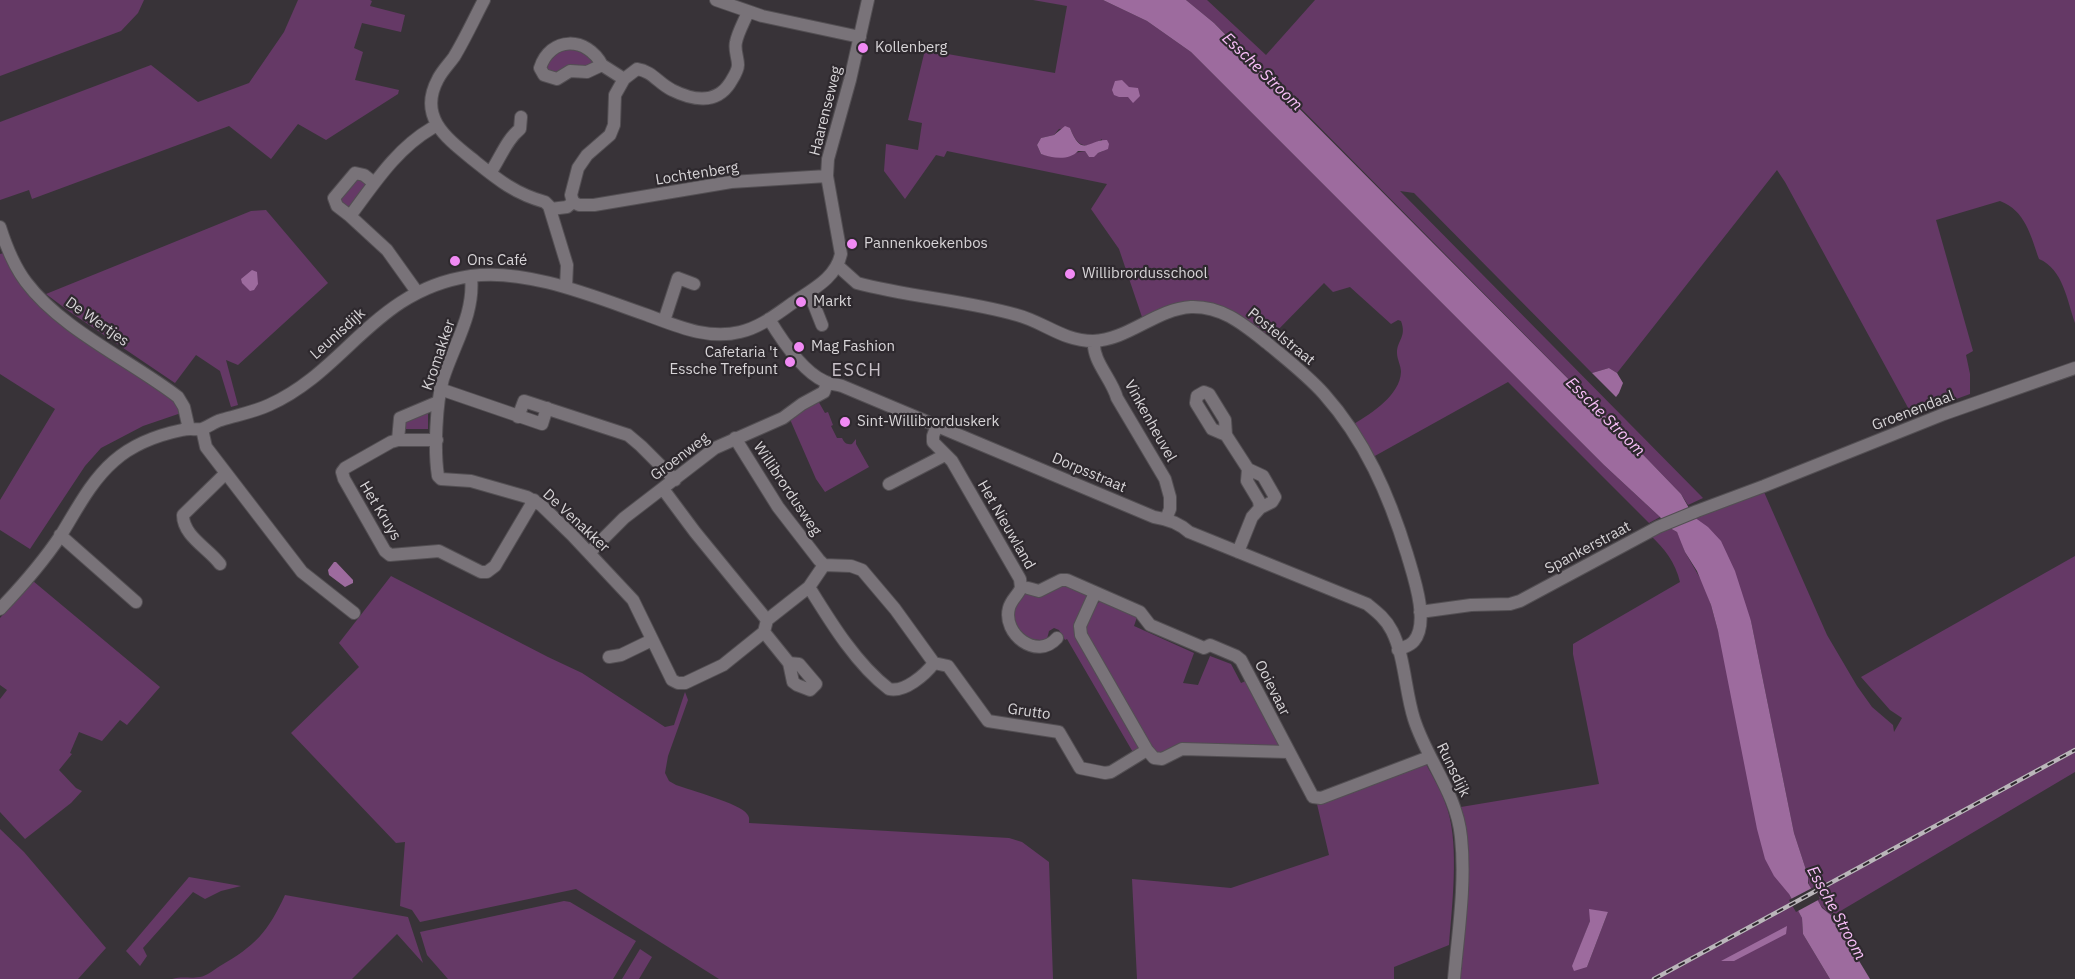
<!DOCTYPE html>
<html>
<head>
<meta charset="utf-8">
<style>
	body { margin:0 }
	canvas { display:block; background:#383338 }
</style>
</head>
<body>
<canvas width="2075" height="979"></canvas>
<script>
const ctx = document.querySelector('canvas').getContext('2d');
ctx.lineJoin = 'round';
function fill(path, color) {
  ctx.fillStyle = color;
  ctx.fill(path, 'evenodd');
}
function strokePath(path, color, width, dash) {
  ctx.strokeStyle = color;
  ctx.lineWidth = width;
  ctx.lineCap = dash ? 'butt' : 'round';
  ctx.setLineDash(dash || []);
  ctx.stroke(path);
}
function write(font, color, halo, rows, align = 'center') {
  ctx.font = font + ' "IBM Plex Sans",sans-serif';
  ctx.lineWidth = 4.5;
  ctx.setLineDash([]);
  ctx.textBaseline = 'middle';
  ctx.strokeStyle = halo;
  ctx.fillStyle = color;
  for (const [text, x, y, turn = 0] of rows) {
    ctx.save();
    ctx.translate(x, y);
    ctx.rotate((+turn || 0) * Math.PI / 180);
    ctx.textAlign = isNaN(turn) ? turn : align;
    if (halo) ctx.strokeText(text, 0, 0);
    ctx.fillText(text, 0, 0);
    ctx.restore();
  }
}
fill(new Path2D(`
	M 0,0 L 144,0 L 138,13 L 121,31 L 0,76 Z
	M 298,0 L 370,0 L 372,1 L 370,6 L 405,15 L 401,32 L 362,23 L 354,48 L 363,52 L 355,80 L 399,90 L 398,94 L 326,140 L 298,124 L 271,159 L 229,126 L 32,199 L 29,190 L 0,200 L 0,122 L 151,65 L 198,102 L 249,83 L 284,32 Z
	M 1033,0 L 1103,0 L 1147,21 L 1191,52 L 1604,465 L 1660,517 L 1649,523 L 1508,382 L 1373,457 L 1354,424 C 1372,413 1400,395 1401,372 C 1401,366 1397,359 1397,353 C 1397,340 1407,337 1401,321 L 1398,320 L 1391,324 L 1350,287 L 1333,292 L 1324,283 L 1271,337 C 1238,314 1215,293 1172,305 C 1162,308 1152,315 1142,317 L 1119,249 L 1091,209 L 1107,184 L 947,151 L 944,157 L 936,155 L 905,199 L 884,171 L 886,144 L 918,150 L 922,123 L 908,120 L 925,50 L 1055,73 L 1067,6 ZM 1070,128 C 1078,148 1085,149 1102,139 L 1103,151 L 1089,157 L 1085,151 L 1052,157 L 1041,154 L 1037,145 L 1041,138 L 1054,135 L 1059,129 Z
	M 1186,0 L 1207,0 L 1266,55 L 1315,0 L 2075,0 L 2075,323 C 2067,300 2063,269 2039,259 C 2031,236 2025,210 2000,201 L 1936,220 L 1973,351 L 1966,355 L 1970,374 L 1970,394 L 1912,415 L 1785,182 L 1777,170 L 1617,373 L 1609,368 L 1592,373 L 1414,193 L 1400,191 L 1703,498 L 1688,505 L 1681,494 L 1626,437 L 1258,65 L 1214,23 Z
	M 575,47 L 594,58 L 593,66 L 547,74 L 543,66 L 553,52 Z
	M 357,177 L 367,183 L 355,205 L 348,208 L 341,203 L 341,195 Z
	M 266,210 L 328,283 L 238,365 L 226,360 L 238,405 L 231,407 L 220,371 L 196,355 L 175,383 L 70,312 L 46,294 L 251,211 Z
	M 4,253 C 13,277 28,296 48,312 L 168,393 L 184,412 L 143,426 L 101,448 L 85,466 L 30,549 L 0,530 L 0,500 L 55,409 L 0,374 L 0,254 Z
	M 817,399 L 825,413 L 828,412 L 833,425 L 831,426 L 837,438 L 842,438 C 844,442 846,445 852,444 L 856,439 L 856,444 L 869,467 L 825,492 L 816,479 L 789,417 Z
	M 428,413 L 428,429 L 405,429 L 405,422 Z
	M 1764,492 L 1827,635 L 1857,686 L 1872,707 L 1893,725 L 1894,732 L 1902,718 L 1890,710 L 1861,677 L 2075,556 L 2075,772 L 1832,916 C 1820,907 1808,891 1808,876 L 1794,833 L 1751,621 L 1694,517 Z
	M 1668,527 L 1677,532 L 1681,540 L 1685,552 L 1704,585 L 1711,605 L 1789,894 L 1802,918 L 1803,934 L 1830,979 L 1459,979 L 1466,838 L 1461,807 L 1599,784 L 1573,654 L 1573,644 L 1680,582 C 1675,562 1665,549 1650,535 ZM 1608,912 L 1587,967 L 1573,966 L 1590,921 Z
	M 391,576 L 548,657 L 582,673 L 665,727 L 674,725 L 685,692 L 688,700 L 668,756 L 665,773 L 669,781 L 676,785 C 690,790 741,804 747,814 C 750,818 749,819 749,823 L 1009,838 L 1022,842 L 1049,862 L 1053,979 L 719,979 L 576,889 L 420,922 L 412,910 L 400,906 L 405,842 L 396,843 L 291,733 L 359,667 L 339,643 Z
	M 33,581 L 160,687 L 127,725 L 120,720 L 102,741 L 79,732 L 70,753 L 72,754 L 59,770 L 76,788 L 82,791 L 71,803 L 25,839 L 0,812 L 0,699 L 7,690 L 0,685 L 0,618 Z
	M 1063,583 L 1086,593 L 1089,598 L 1075,631 L 1141,747 L 1134,754 L 1067,639 L 1065,640 L 1059,630 L 1054,628 L 1049,631 L 1047,639 C 1031,643 1014,633 1013,615 C 1013,607 1020,599 1023,592 Z
	M 1101,601 L 1137,617 L 1134,626 L 1194,653 L 1183,683 L 1198,685 L 1210,656 L 1231,664 L 1241,683 L 1248,680 L 1280,744 L 1276,749 L 1156,755 L 1083,627 L 1096,604 Z
	M 1426,764 C 1434,779 1443,794 1448,811 C 1459,848 1452,906 1449,945 L 1394,967 L 1394,979 L 1137,979 L 1132,879 L 1231,888 L 1329,855 L 1317,804 Z
	M 0,829 L 24,852 L 106,948 L 78,979 L 0,979 Z
	M 189,877 L 241,886 L 221,891 L 205,899 L 193,892 L 143,948 L 147,956 L 140,966 L 126,951 Z
	M 285,895 L 408,917 L 423,963 L 397,934 L 352,979 L 172,979 C 184,976 189,979 200,977 C 206,976 214,970 220,966 C 255,946 268,932 285,895 Z
	M 564,901 L 570,902 L 636,941 L 613,979 L 448,979 L 427,955 L 420,932 Z
	M 640,949 L 652,957 L 639,979 L 622,979 Z`), '#653966');
fill(new Path2D(`
	M 1103,0 L 1186,0 L 1214,23 L 1626,437 L 1681,494 L 1694,517 L 1708,527 L 1721,541 L 1735,571 L 1751,621 L 1794,833 L 1808,876 L 1808,883 L 1822,908 L 1832,916 L 1870,979 L 1830,979 L 1803,934 L 1802,918 L 1789,894 L 1774,876 L 1765,859 L 1757,829 L 1718,631 L 1711,605 L 1697,571 L 1685,552 L 1677,532 L 1668,527 L 1660,517 L 1604,465 L 1191,52 L 1147,21 Z
	M 1122,80 L 1129,87 L 1138,88 L 1140,96 L 1133,103 L 1128,97 L 1119,97 L 1114,95 L 1112,90 L 1115,81 Z
	M 1065,126 L 1070,128 C 1082,159 1089,139 1107,140 L 1109,144 L 1108,149 L 1098,153 L 1094,157 L 1089,157 L 1085,151 L 1078,151 C 1069,161 1052,158 1041,154 L 1037,145 L 1041,138 L 1054,135 Z
	M 252,270 L 257,272 L 258,284 L 254,290 L 250,291 L 242,283 L 241,279 Z
	M 1609,368 L 1617,373 L 1623,383 L 1619,393 L 1616,397 L 1592,373 Z
	M 334,562 L 336,562 L 353,580 L 353,583 L 345,587 L 329,575 L 328,570 Z
	M 1589,909 L 1608,912 L 1587,967 L 1574,971 L 1572,966 L 1590,921 Z
	M 1787,926 L 1786,934 L 1734,961 L 1721,961 Z`), '#9d6b9e');
fill(new Path2D(`
	M 1814,887 L 1820,899 L 1796,912 L 1789,900 Z`), '#383338');
const minor = new Path2D(`
	M 484,0 C 474,19 465,39 454,57 C 449,64 442,71 438,79 C 418,116 445,137 471,158 C 496,178 513,193 545,202 L 549,206 L 567,265 L 566,287
	M 716,0 L 762,16 L 860,37
	M 602,65 C 587,36 550,36 540,68 L 544,75 L 557,79 L 570,71 L 587,72 L 602,65 L 624,79
	M 490,173 C 500,159 506,140 520,129 L 521,117
	M 573,202 L 571,195 L 578,168 L 587,155 L 610,135 L 614,125 L 615,95 L 624,79 L 637,69 C 652,71 659,84 672,90 C 692,100 716,105 730,83 C 733,78 738,71 738,65 C 738,57 734,50 736,42 C 738,32 744,22 748,12
	M 573,202 L 579,205 L 594,205 L 731,182 L 827,176
	M 551,209 L 567,207 L 573,202
	M 350,216 L 337,206 L 334,198 L 355,173 L 364,175 L 374,183
	M 0,227 C 6,246 14,266 26,282 C 62,330 130,360 178,397 L 184,407 L 189,429
	M 838,266 L 857,283 C 909,297 964,300 1017,315 C 1044,322 1063,341 1093,341 C 1128,340 1156,309 1191,307 C 1222,306 1243,324 1267,343 C 1286,359 1307,375 1324,394 C 1365,440 1389,495 1407,554 C 1413,575 1430,622 1414,641 C 1410,646 1404,647 1398,650
	M 471,276 C 475,314 454,344 443,379 C 436,403 434,451 438,476 L 441,479 L 471,481 L 527,497 L 541,505 L 572,535 L 633,600 L 672,680 L 678,683 L 685,683 L 723,665 L 764,632 L 767,620 L 809,587 L 824,565
	M 417,292 L 387,250 L 350,216 C 374,184 396,149 432,128
	M 809,292 L 822,325
	M 769,319 C 781,339 802,371 824,381 C 829,384 836,384 842,386 L 1154,517 C 1168,519 1179,523 1189,532 L 1367,604 C 1377,612 1386,619 1392,631 C 1405,657 1405,691 1414,719 C 1427,760 1457,794 1461,837 C 1466,884 1458,933 1454,979
	M 664,321 L 678,278 L 694,284
	M 1094,341 C 1092,361 1112,379 1117,398 L 1165,479 L 1170,497 L 1170,509 L 1166,519
	M 440,389 L 542,424 L 547,408
	M 518,417 L 524,401 L 628,435 L 641,446 L 675,480
	M 937,425 L 933,436 L 933,442 L 952,461 L 1020,579 L 1021,588 C 1018,595 1011,600 1009,608 C 1002,634 1037,661 1057,638
	M 202,429 L 206,447 L 302,572 L 354,613
	M 1226,435 L 1212,429 L 1196,403 L 1197,396 L 1204,392 L 1209,394 L 1225,420 L 1226,435 L 1248,469 L 1247,481 L 1259,501 L 1260,508 L 1252,517 L 1238,552
	M 735,438 L 778,507 L 819,560 L 824,565 L 851,566 L 862,570 L 895,609 L 934,663 L 948,666 L 988,721 L 1059,732 L 1080,768 L 1105,773 L 1111,772 L 1147,750
	M 398,440 L 400,418 L 438,402
	M 437,440 L 398,440 L 391,442 L 345,468 L 342,472 L 344,479 L 385,551 L 390,555 L 439,551 L 481,572 L 487,572 L 495,566 L 534,500
	M 1248,469 L 1263,476 L 1275,497 L 1272,502 L 1260,508
	M 889,484 L 945,455
	M 663,489 L 695,532 L 767,620
	M 60,535 L 136,602
	M 589,553 L 624,518 L 715,448 L 783,418 L 802,404 L 824,392 L 827,383
	M 220,564 C 208,548 183,536 183,515 L 226,473
	M 809,587 C 830,621 856,664 889,689 C 904,693 925,675 934,663
	M 1028,588 L 1039,591 L 1061,580 L 1067,580 L 1140,612 L 1150,625 L 1204,648 L 1210,645 L 1236,656 L 1241,660 L 1313,797 L 1321,798 L 1429,757
	M 1095,593 L 1080,626 L 1081,635 L 1147,750 L 1154,758 L 1162,759 L 1182,749 L 1288,752
	M 0,609 C 22,586 43,562 61,535 C 77,509 91,481 114,461 C 132,445 158,435 182,430 C 189,428 196,430 202,429 C 208,427 214,422 221,420 C 237,415 254,412 269,405 C 347,370 374,290 471,276 C 526,268 595,297 647,315 C 677,326 708,340 740,332 C 762,327 779,312 797,300 C 815,288 836,277 841,254 L 827,176 L 828,159 L 850,80 L 868,0
	M 1420,612 L 1471,605 L 1510,604 L 1520,601 L 1658,527 L 1697,511 L 1764,486 L 1944,414 L 2075,368
	M 764,632 L 789,663 L 793,682 L 797,685 L 810,690 L 816,684 L 799,664 L 789,663
	M 609,657 L 621,655 L 652,640`);
strokePath(minor, '#534f53', 14);
strokePath(minor, '#797379', 12);
const rail = new Path2D(`
	M 1654,979 L 2075,750`);
strokePath(rail, '#bab6ba', 4.5);
strokePath(rail, '#2e292e', 2, [7]);
for (const [x, y, r, color] of [
	[863,48,6,"#f18af4"],
	[852,244,6,"#f18af4"],
	[455,261,6,"#f18af4"],
	[1070,274,6,"#f18af4"],
	[801,302,6,"#f18af4"],
	[799,347,6,"#f18af4"],
	[790,362,6,"#f18af4"],
	[845,422,6,"#f18af4"]
]) {
  const dot = new Path2D();
  dot.arc(x, y, r, 0, 2 * Math.PI);
  ctx.fillStyle = color;
  ctx.fill(dot);
  strokePath(dot, '#2e292e', 2);
}
write('15px', '#d7d4d7', '#2e292e', [
	["Kollenberg",875,48],
	["Pannenkoekenbos",864,244],
	["Ons Café",467,261],
	["Willibrordusschool",1082,274],
	["Markt",813,302],
	["Mag Fashion",811,347],
	["Cafetaria 't",778,353,"right"],
	["Essche Trefpunt",778,370,"right"],
	["Sint-Willibrorduskerk",857,422]
], 'left');
write('15px', '#d7d4d7', '#2e292e', [
	["Haarenseweg",826,111,-76],
	["Lochtenberg",697,174,-9],
	["De Wertjes",97,322,35],
	["Leunisdijk",338,334,-42],
	["Postelstraat",1281,337,39],
	["Kromakker",439,355,-71],
	["Groenendaal",1913,411,-21],
	["Vinkenheuvel",1150,421,61],
	["Groenweg",680,457,-37],
	["Dorpsstraat",1089,473,23],
	["Willibrordusweg",787,489,56],
	["Het Kruys",380,511,59],
	["De Venakker",576,521,43],
	["Het Nieuwland",1006,525,60],
	["Spankerstraat",1588,548,-28],
	["Ooievaar",1272,688,63],
	["Grutto",1029,712,8],
	["Runsdijk",1453,770,64]
]);
write('italic 16px', '#fac0fa', '#2e292e', [
	["Essche Stroom",1262,72,44],
	["Essche Stroom",1605,417,45],
	["Essche Stroom",1836,913,61]
]);
ctx.letterSpacing = '1.5px';
write('18px', '#c8c1c8', '#2e292e', [
	["ESCH",857,371]
]);
ctx.letterSpacing = '0px';
</script>
</body>
</html>
